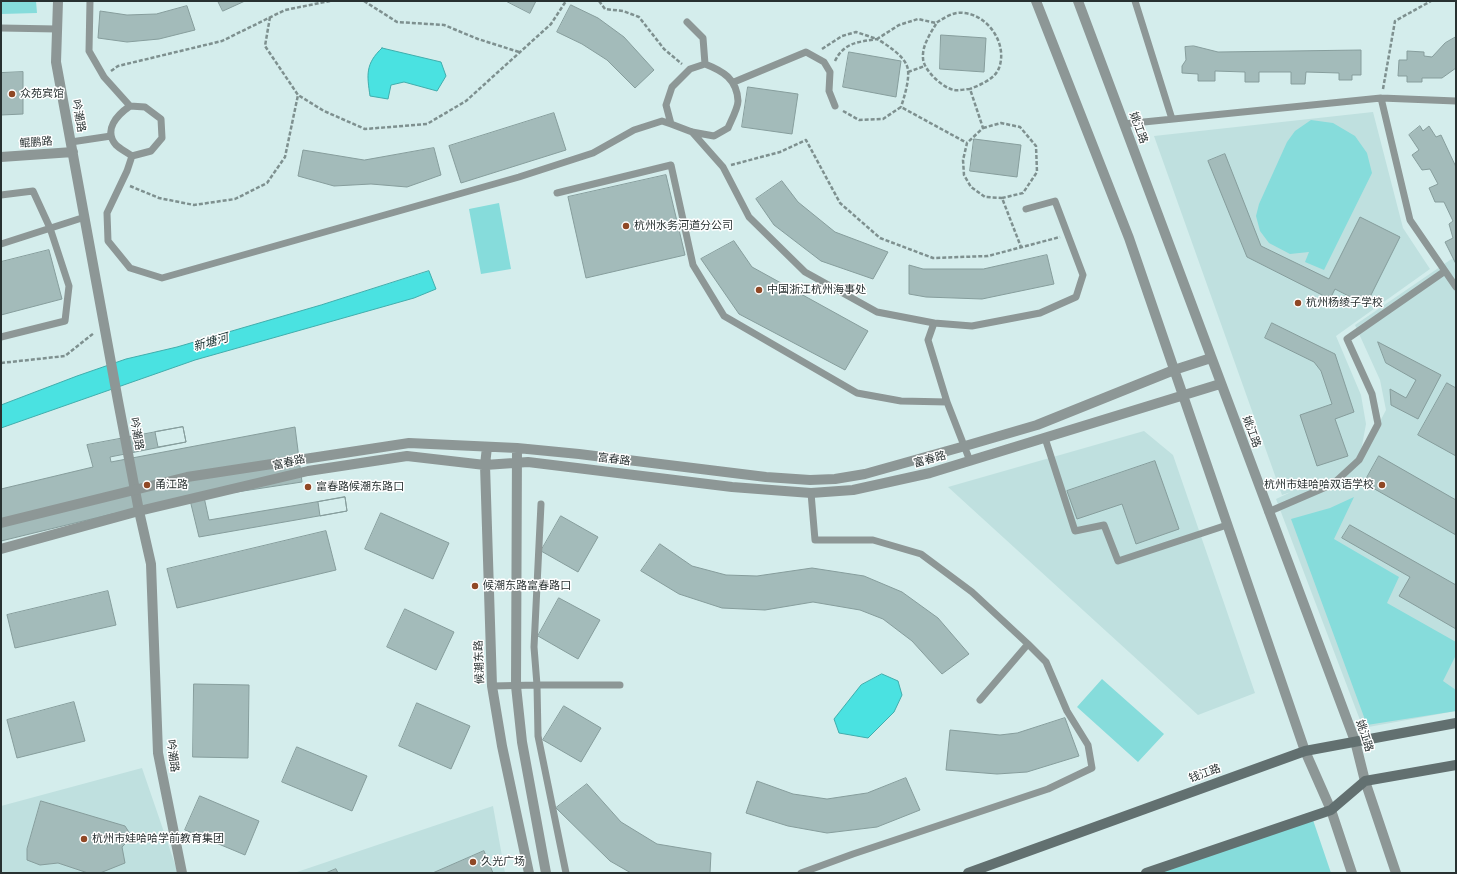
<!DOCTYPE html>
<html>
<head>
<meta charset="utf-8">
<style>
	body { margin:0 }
	#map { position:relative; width:1457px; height:874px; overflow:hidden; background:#d4edec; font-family:"Sofia Sans Condensed",sans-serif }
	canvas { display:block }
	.frame { position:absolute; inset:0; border:2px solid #283131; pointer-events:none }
</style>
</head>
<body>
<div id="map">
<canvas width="1457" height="874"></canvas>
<div class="frame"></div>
</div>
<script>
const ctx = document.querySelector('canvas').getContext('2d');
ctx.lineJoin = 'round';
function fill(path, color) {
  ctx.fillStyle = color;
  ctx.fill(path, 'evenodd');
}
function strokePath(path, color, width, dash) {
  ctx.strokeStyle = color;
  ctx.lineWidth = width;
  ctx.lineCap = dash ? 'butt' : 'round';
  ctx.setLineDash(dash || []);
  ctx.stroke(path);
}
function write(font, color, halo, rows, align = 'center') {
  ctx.font = font + ' "Sofia Sans Condensed","Noto Sans SC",sans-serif';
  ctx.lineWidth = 3;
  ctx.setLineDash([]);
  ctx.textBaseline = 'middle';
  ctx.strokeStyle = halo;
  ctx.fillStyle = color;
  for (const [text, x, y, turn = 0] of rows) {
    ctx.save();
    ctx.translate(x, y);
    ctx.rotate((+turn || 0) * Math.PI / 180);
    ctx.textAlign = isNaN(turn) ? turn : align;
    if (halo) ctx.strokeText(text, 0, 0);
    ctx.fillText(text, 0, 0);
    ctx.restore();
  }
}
fill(new Path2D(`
	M 1373,112 L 1403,228 L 1430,269 L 1336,336 L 1361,395 L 1366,424 L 1361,451 L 1367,446 L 1386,410 L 1380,380 L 1355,325 L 1453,258 L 1456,262 L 1456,711 L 1363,728 L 1276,499 L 1291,492 L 1282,495 L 1154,136 Z
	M 1144,431 L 1173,455 L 1255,693 L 1198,715 L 948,487 Z
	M 142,768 L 178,873 L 1,873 L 1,806 Z
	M 493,806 L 505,873 L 294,873 Z`), '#bfe0df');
fill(new Path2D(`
	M 1,1 L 36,1 L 37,13 L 1,14 Z
	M 1311,120 L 1333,123 L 1355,136 L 1367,153 L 1372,173 L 1324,270 L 1305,262 L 1309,252 L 1290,254 L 1269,243 L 1260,231 L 1256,216 L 1259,204 L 1287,142 L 1295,131 Z
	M 499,203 L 511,269 L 481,274 L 469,209 Z
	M 1354,497 L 1334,539 L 1399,577 L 1387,603 L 1456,642 L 1456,655 L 1443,681 L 1456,690 L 1456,711 L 1367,725 L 1291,519 L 1330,508 Z
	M 1102,679 L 1164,734 L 1138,762 L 1077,707 Z
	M 1312,817 L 1331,873 L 1289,873 L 1289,872 L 1285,873 L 1152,873 Z`), '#86dcdb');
const water = new Path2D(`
	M 382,48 L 441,62 L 446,76 L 437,91 L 404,82 L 391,85 L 388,99 L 370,96 C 367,75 365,64 382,48 Z
	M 429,271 L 436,289 L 414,298 L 195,360 L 1,428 L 1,405 L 77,376 L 126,359 L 177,347 L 321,305 Z
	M 882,674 L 898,681 L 902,695 L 894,712 L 868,738 L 839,733 L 834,719 L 861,685 Z`);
fill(water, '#4ae2e1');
strokePath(water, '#40adac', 1);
const building = new Path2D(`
	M 218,1 L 245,1 L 223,11 Z
	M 506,1 L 536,1 L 530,13 Z
	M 571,5 L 598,18 L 624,37 L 654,70 L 635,88 L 607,60 L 582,44 L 557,32 Z
	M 187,6 L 195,30 L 159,39 L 127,42 L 98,38 L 100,11 L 127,15 L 156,14 Z
	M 941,35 L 986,38 L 984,72 L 940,69 Z
	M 1456,37 L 1456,68 L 1442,78 L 1422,78 L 1422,82 L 1407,82 L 1407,76 L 1398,76 L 1399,60 L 1407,60 L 1407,51 L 1424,52 L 1424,56 L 1432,57 L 1445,43 Z
	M 1194,46 L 1218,52 L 1361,50 L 1361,75 L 1352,75 L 1352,80 L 1339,80 L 1339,73 L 1306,72 L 1305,84 L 1291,84 L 1291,72 L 1259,72 L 1259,82 L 1245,82 L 1245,72 L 1215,71 L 1215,81 L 1198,81 L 1198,74 L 1182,73 L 1182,66 L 1186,60 L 1185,47 Z
	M 849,52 L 901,61 L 896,97 L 843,87 Z
	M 23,72 L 23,114 L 1,115 L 1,73 Z
	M 748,87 L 798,94 L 792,134 L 742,127 Z
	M 554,113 L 566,150 L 461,183 L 449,146 Z
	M 1420,126 L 1423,131 L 1429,126 L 1436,137 L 1441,135 L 1456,167 L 1456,264 L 1445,242 L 1453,238 L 1449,224 L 1453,221 L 1444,202 L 1435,202 L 1429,188 L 1438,184 L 1430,169 L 1422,170 L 1412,155 L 1419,150 L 1409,135 Z
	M 974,139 L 1021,145 L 1017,177 L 970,171 Z
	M 434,148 L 441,175 L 407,187 L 371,184 L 334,186 L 298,176 L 303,150 L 364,160 Z
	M 1225,154 L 1261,246 L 1329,279 L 1360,217 L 1400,237 L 1366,305 L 1335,289 L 1330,299 L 1247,257 L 1208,161 Z
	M 666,175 L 685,255 L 586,278 L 568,197 Z
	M 782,181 L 798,202 L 835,232 L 888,252 L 873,279 L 821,261 L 774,225 L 756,199 Z
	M 734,241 L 752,267 L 868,331 L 845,370 L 739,314 L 701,259 Z
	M 49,250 L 62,299 L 1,315 L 1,262 Z
	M 1047,255 L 1054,284 L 982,299 L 926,297 L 909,294 L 909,265 L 923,269 L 983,269 Z
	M 1272,323 L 1335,354 L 1354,412 L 1335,419 L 1348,456 L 1317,466 L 1300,415 L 1332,404 L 1321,371 L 1314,362 L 1265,338 Z
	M 1378,342 L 1441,375 L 1418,419 L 1391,405 L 1390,389 L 1406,398 L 1416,380 L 1386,363 Z
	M 1447,383 L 1456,388 L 1456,456 L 1418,435 Z
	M 183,427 L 186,442 L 110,457 L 111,462 L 295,427 L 302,482 L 204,497 L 209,520 L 345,497 L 347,511 L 199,537 L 190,500 L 112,514 L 1,541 L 1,489 L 93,467 L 87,445 Z
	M 183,427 L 186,442 L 158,447 L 155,432 Z
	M 1379,456 L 1456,500 L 1456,535 L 1364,483 Z
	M 1155,461 L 1179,529 L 1136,544 L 1122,504 L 1077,519 L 1067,491 Z
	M 345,497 L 347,511 L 320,516 L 318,502 Z
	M 381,513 L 449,543 L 433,579 L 365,549 Z
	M 561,516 L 598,537 L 578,572 L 541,551 Z
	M 1350,525 L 1456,585 L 1456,629 L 1399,596 L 1410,577 L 1342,538 Z
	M 326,531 L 336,570 L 177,608 L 167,569 Z
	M 660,544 L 692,566 L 726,575 L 757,576 L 812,568 L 864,576 L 902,592 L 938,618 L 969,654 L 942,674 L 912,641 L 883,619 L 860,610 L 813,602 L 765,610 L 722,608 L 679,594 L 641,571 Z
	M 108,591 L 116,625 L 15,648 L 7,615 Z
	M 559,598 L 600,620 L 578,659 L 538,636 Z
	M 405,609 L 454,632 L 436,670 L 387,647 Z
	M 194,684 L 249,685 L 248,758 L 193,757 Z
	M 74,702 L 85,741 L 17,758 L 7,720 Z
	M 417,703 L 470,726 L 451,769 L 399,746 Z
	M 564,706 L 601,728 L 581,762 L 543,740 Z
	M 1065,718 L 1079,756 L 1027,772 L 997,774 L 946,770 L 950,730 L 1000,735 L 1017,733 Z
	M 297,747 L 367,776 L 352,811 L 282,782 Z
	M 906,778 L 920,810 L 877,827 L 827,833 L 788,826 L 746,813 L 757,781 L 793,794 L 827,799 L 867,793 Z
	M 587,784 L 621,822 L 657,844 L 711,853 L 710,873 L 631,873 L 610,861 L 556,808 Z
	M 200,796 L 259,821 L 245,855 L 185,830 Z
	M 41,801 L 125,826 L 132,837 L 122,847 L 125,863 L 100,873 L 88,873 L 58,863 L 40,865 L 27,860 L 27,849 Z
	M 484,851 L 493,873 L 433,873 Z
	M 336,869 L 338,873 L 326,873 Z`);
fill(building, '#a3bbba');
strokePath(building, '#869d9c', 1);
strokePath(new Path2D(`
	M 364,1 L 397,22 L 444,25 L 478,39 L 519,52
	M 599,1 L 605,9 L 623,11 L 639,17 L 664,49 L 682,64
	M 270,17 L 265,46 L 298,95 L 324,111 L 365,129 L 427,124 L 466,101 L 551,24 L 566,1
	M 936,24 C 930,34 922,46 923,58 C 923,70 943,88 954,90 C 959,91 965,89 970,89 L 983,128 L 967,143 L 963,160 L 964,175 L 971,187 L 985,197 L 1002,198
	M 822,49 L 842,36 L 856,32 L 877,39 L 899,25 L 918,19 L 936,23 C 944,18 954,11 964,13 C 988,15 1008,44 999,68 C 995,79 980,85 970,89
	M 835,61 C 844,42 859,42 877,39 C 887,45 903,55 907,66 C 911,76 904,98 901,107
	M 111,71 L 118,66 L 222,41 L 285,10 L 330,1
	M 908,72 L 925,66
	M 1383,89 L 1395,21 L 1431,1
	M 843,111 L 859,120 L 883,119 L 901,107 L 967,143
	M 983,128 L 1001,123 L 1020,127 L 1036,146 L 1037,172 L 1023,193 L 1002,198 L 1021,247
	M 731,165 L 780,152 L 806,140 L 840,203 L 880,238 L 933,258 L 988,256 L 1060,237
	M 130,186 L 159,198 L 194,205 L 235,199 L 267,183 L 285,157 L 298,95
	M 1,363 L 65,356 L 94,333`), '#7e908f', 2.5, [4, 2]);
strokePath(new Path2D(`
	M 90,1 L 89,51 L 104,77 L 130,106 L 145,107 L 161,119 L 162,138 L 151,151 L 132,156 L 127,171 L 107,213 L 108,241 L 130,268 L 162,278 L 519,177 L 593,153 L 634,130 L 662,121 L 671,124
	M 1135,1 L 1172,119
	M 687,22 L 703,38 L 705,64
	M 1,28 L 57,29
	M 705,64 C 723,71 737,79 738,101 C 738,108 731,121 728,128 L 714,136 L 692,132 L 671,124 L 666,105 L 672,87 L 690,69 Z
	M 734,82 L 806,52 L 824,62 L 830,72 L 829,91 L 835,106
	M 1381,98 L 1456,101
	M 130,106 C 117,115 103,130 116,145 C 120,149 127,152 132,156
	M 1124,124 L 1381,98 L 1410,220 L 1456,287
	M 692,132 L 723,167 L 749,217 L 805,272 L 877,312 L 934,323
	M 71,142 L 111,136
	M 557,193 L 671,165 L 693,265 L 724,316 L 857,393 L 901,401 L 947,402
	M 1,195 L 33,191 L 50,228 L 69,286 L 65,321 L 1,337
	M 1,244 L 85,217
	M 1045,438 L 1075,531 L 1104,525 L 1118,561 L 1227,525
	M 970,461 L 947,402 L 928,340 L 934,323 L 972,326 L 1040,313 L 1076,297 L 1083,275 L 1055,201 L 1026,209
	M 811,493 L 815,540 L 873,540 L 921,554 L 972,592 L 1028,644
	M 1268,512 L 1333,484 L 1359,460 L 1378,424 L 1372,394 L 1347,339 L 1445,271
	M 492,686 L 537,685 L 534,647 L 541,504
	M 566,873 L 538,736 L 537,685 L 620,685
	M 801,873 L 853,854 L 1048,789 L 1092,768 L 1088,745 L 1067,711 L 1046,662 L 1028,644 L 980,700`), '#8d9796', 7);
strokePath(new Path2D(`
	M 58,1 L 56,62 L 118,401 L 139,511 L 151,564 L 158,753 L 182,873
	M 1,157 L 73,152`), '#8d9796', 10);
strokePath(new Path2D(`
	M 1036,1 L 1129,238 L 1305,751 L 1331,810 L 1352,873
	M 1078,1 L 1355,741 L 1365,781 L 1396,873
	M 487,447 L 485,465 L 492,686 L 502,746 L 529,873
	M 517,448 L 516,686 L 522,742 L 546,873
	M 1,523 L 187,477 L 409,443 L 517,448 L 579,454 L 766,477 L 810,480 L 835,479 L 865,474 L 965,446 L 1037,425 L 1174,370 L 1211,358
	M 1,549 L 139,511 L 308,471 L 407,456 L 485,465 L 528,462 L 732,487 L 811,493 L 853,490 L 930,473 L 1220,384`), '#8d9796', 10);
strokePath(new Path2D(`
	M 968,873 L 1305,751 L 1456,723
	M 1146,873 L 1331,810 L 1365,781 L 1456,765`), '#627070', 10);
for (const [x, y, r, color] of [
	[12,94,4,"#904825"],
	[626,226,4,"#904825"],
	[759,290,4,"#904825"],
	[1298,303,4,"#904825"],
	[147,485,4,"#904825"],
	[1382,485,4,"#904825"],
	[308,487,4,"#904825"],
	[475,586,4,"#904825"],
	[84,839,4,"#904825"],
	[473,862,4,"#904825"]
]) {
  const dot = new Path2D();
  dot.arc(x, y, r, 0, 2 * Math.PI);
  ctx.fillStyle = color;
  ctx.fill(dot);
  strokePath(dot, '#fff', 1.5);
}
write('11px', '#283131', '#fff', [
	["众苑宾馆",20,94],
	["杭州水务河道分公司",634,226],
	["中国浙江杭州海事处",767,290],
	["杭州杨绫子学校",1306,303],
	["甬江路",155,485],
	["杭州市娃哈哈双语学校",1374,485,"right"],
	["富春路候潮东路口",316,487],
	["候潮东路富春路口",483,586],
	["杭州市娃哈哈学前教育集团",92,839],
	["久光广场",481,862]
], 'left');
write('11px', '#283131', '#fff', [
	["吟潮路",78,116,79],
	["姚江路",1138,128,70],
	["鲲鹏路",36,143,-4],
	["姚江路",1251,432,70],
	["吟潮路",136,434,79],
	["富春路",614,460,7],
	["富春路",930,460,-15],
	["富春路",289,463,-13],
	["候潮东路",480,662,-92],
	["姚江路",1364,736,72],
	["吟潮路",172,756,82],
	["钱江路",1205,774,-20]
]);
write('italic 12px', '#17302f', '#fff', [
	["新塘河",211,343,-16]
]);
</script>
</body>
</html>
